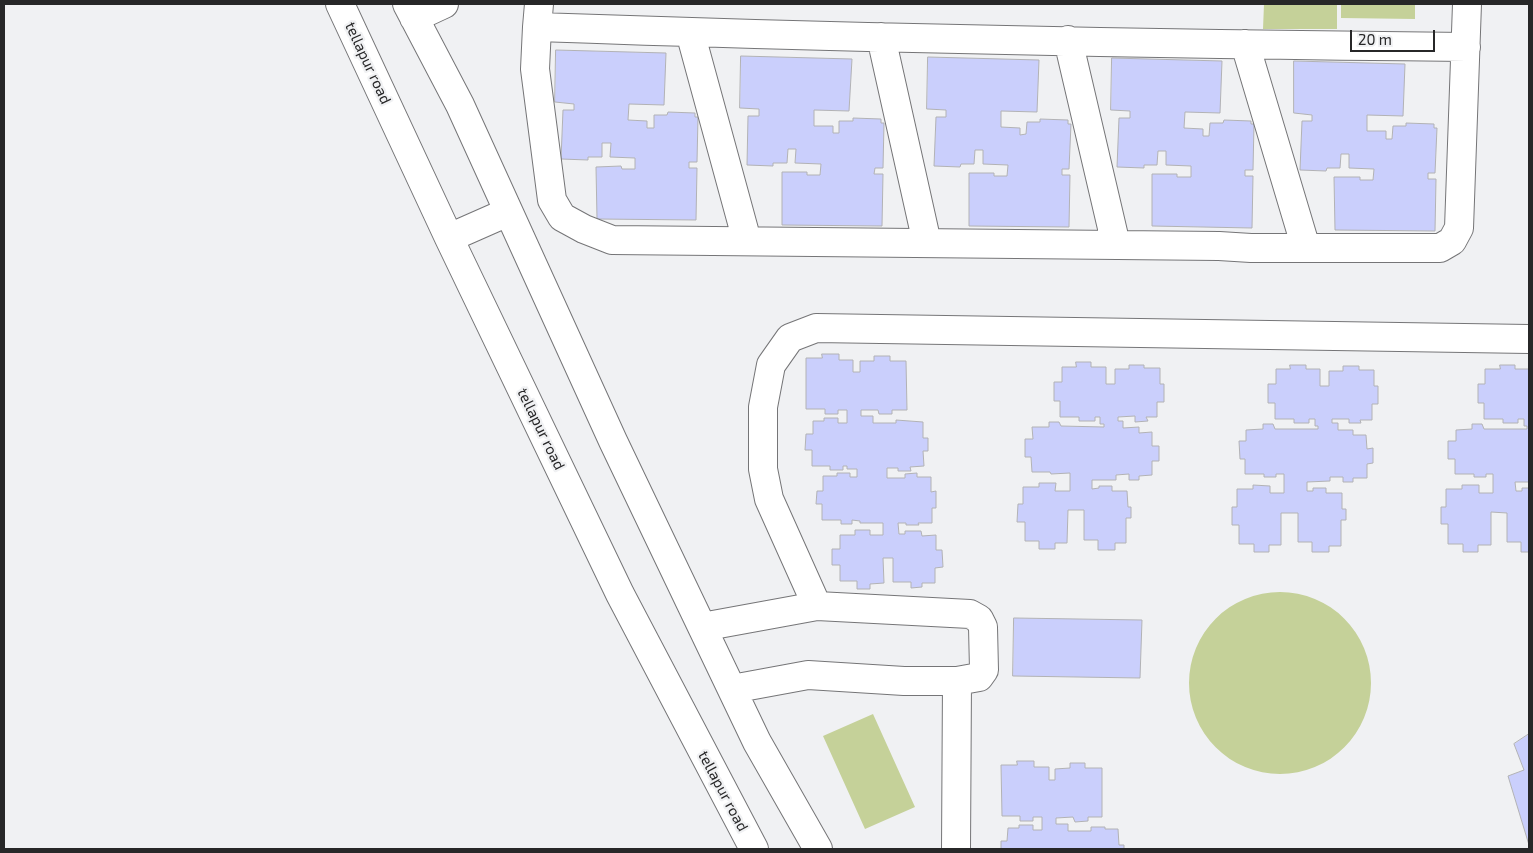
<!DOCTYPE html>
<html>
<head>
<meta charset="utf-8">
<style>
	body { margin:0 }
	#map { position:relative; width:1533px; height:853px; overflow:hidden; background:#f0f1f3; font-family:"Exo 2",sans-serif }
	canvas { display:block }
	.frame { position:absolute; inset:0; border:5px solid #272728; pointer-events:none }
	.scale { position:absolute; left:1350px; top:30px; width:85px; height:22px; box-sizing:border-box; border:2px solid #272728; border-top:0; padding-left:6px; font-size:15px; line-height:18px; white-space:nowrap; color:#272728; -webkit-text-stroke:4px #f0f1f3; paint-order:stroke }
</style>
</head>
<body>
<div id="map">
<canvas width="1533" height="853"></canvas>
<div class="frame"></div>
<div class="scale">20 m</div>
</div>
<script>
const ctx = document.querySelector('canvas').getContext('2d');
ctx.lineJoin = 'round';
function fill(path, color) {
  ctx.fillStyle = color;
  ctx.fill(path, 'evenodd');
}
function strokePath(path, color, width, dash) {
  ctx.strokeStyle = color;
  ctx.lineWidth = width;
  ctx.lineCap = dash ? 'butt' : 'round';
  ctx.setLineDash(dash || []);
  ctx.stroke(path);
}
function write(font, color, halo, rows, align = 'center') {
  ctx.font = font + ' "Exo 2",sans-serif';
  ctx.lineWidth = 4.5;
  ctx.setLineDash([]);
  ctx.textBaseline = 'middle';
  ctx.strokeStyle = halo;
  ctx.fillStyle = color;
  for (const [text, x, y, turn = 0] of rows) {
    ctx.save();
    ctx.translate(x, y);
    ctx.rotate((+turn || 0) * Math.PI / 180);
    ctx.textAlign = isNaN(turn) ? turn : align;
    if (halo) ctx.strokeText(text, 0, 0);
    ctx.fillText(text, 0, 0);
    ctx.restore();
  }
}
fill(new Path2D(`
	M 1264,4 L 1337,4 L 1337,29 L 1263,29 Z
	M 1341,4 L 1415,4 L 1415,19 L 1341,18 Z
	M1189 683a91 91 0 1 1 182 0a91 91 0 1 1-182 0Z
	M 873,714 L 915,807 L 865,829 L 823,736 Z`), '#c5d199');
const building = new Path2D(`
	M 556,50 L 666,53 L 664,105 L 629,104 L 628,120 L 647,121 L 647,128 L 654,128 L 654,115 L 667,115 L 668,112 L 695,113 L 695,117 L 698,117 L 697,162 L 689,162 L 689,168 L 697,168 L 696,220 L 597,219 L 596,167 L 621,166 L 622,169 L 635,169 L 635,158 L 610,157 L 611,143 L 602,143 L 602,157 L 588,157 L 588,160 L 561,159 L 563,110 L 574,110 L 574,104 L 555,102 Z
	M 741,56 L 852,59 L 849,111 L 814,110 L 814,126 L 833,126 L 833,133 L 839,133 L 839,121 L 853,121 L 853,118 L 881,119 L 881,123 L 884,123 L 883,168 L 875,168 L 874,174 L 883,174 L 882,226 L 782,225 L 782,172 L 807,172 L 807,175 L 820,175 L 821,164 L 795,163 L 796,149 L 788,149 L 787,163 L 773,163 L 773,166 L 747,165 L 748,116 L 759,116 L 759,109 L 740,108 Z
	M 928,57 L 1039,60 L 1037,112 L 1001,111 L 1001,127 L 1020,128 L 1020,135 L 1026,134 L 1027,122 L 1040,122 L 1040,119 L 1068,120 L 1068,124 L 1071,124 L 1069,169 L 1062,169 L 1062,175 L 1070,175 L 1069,227 L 969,226 L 969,173 L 994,173 L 994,176 L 1007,176 L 1008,165 L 983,164 L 983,150 L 975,150 L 974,164 L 961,164 L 960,167 L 934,166 L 936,117 L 946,117 L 946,110 L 927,109 Z
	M 1112,58 L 1222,61 L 1220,113 L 1185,112 L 1184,128 L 1203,129 L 1203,136 L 1209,136 L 1210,123 L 1223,123 L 1224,120 L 1251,121 L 1251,124 L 1254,124 L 1253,170 L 1245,170 L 1245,176 L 1253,176 L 1252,228 L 1152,226 L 1152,174 L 1177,174 L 1177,177 L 1191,177 L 1191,166 L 1166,165 L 1166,151 L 1158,151 L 1157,165 L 1144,165 L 1144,168 L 1117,167 L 1119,118 L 1130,118 L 1130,111 L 1111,110 Z
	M 1294,61 L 1405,64 L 1403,116 L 1367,115 L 1367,131 L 1386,131 L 1386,139 L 1392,139 L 1393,126 L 1406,126 L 1406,123 L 1434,124 L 1434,128 L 1437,128 L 1435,173 L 1428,173 L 1428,179 L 1436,179 L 1435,231 L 1335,230 L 1334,177 L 1360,177 L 1360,180 L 1373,180 L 1374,169 L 1349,168 L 1349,154 L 1341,154 L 1340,168 L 1327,168 L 1326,171 L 1300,170 L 1302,121 L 1312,121 L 1312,115 L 1294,113 Z
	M 822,354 L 839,354 L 839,360 L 853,360 L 853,372 L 860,372 L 860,361 L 874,361 L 874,356 L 890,356 L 890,361 L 906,361 L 907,410 L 892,410 L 892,414 L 879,414 L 878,410 L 861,410 L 861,416 L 873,416 L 873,423 L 896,423 L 896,420 L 923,422 L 923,438 L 928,438 L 928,451 L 923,451 L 924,466 L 910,467 L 911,471 L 898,471 L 898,468 L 887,468 L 887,478 L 905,478 L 905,474 L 917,473 L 917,477 L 931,477 L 931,492 L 936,491 L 936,508 L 932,508 L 932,523 L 918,523 L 919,525 L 906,525 L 906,523 L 898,523 L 899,534 L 905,534 L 905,531 L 921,531 L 922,536 L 936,535 L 936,550 L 942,550 L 943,567 L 935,568 L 935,583 L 922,583 L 922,587 L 911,588 L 911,582 L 893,582 L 893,558 L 883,558 L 884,583 L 870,584 L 870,589 L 857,589 L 857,581 L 840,581 L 840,565 L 832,565 L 832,549 L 840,549 L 840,535 L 855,535 L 855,530 L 870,530 L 870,535 L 883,535 L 883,523 L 860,523 L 860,521 L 852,520 L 852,524 L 841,524 L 841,520 L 822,520 L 822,504 L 816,504 L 817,491 L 823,491 L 823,476 L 837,476 L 837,473 L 850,473 L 850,477 L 857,477 L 857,469 L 847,469 L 847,466 L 843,466 L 843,470 L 830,470 L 830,466 L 812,466 L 812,450 L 805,450 L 806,434 L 813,434 L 813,421 L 824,421 L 824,418 L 838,418 L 838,423 L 847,423 L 847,410 L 838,410 L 838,414 L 825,414 L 825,409 L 806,409 L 806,358 L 822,358 Z
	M 1076,362 L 1091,362 L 1091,367 L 1106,367 L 1106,384 L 1115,384 L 1115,369 L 1129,369 L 1129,365 L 1144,365 L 1144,368 L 1160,368 L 1160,384 L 1164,384 L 1164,402 L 1157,402 L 1157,417 L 1146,417 L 1148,421 L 1135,422 L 1135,416 L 1118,417 L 1118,421 L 1123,421 L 1123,428 L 1139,427 L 1139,433 L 1152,432 L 1152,446 L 1159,446 L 1159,461 L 1152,461 L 1152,475 L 1139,476 L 1139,480 L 1129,480 L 1129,474 L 1116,475 L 1116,480 L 1092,480 L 1092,489 L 1099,488 L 1099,486 L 1112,486 L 1112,491 L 1127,491 L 1128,507 L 1131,507 L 1131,518 L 1126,518 L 1126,543 L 1115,543 L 1115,550 L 1098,550 L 1098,540 L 1084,540 L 1084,510 L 1068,510 L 1067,543 L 1055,543 L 1055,549 L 1039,549 L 1039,541 L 1025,541 L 1025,522 L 1017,522 L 1018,504 L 1023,504 L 1023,487 L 1039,487 L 1039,483 L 1056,483 L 1055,491 L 1070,491 L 1070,473 L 1051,474 L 1050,472 L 1032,472 L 1031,457 L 1025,457 L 1025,439 L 1033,439 L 1032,427 L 1049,427 L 1049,422 L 1059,422 L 1061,426 L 1104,427 L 1104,424 L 1100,424 L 1100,417 L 1095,417 L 1095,421 L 1079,421 L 1079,417 L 1060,417 L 1060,401 L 1054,401 L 1054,382 L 1062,382 L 1062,367 L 1076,367 Z
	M 1290,365 L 1306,365 L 1306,369 L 1320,369 L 1320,386 L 1329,386 L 1329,371 L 1343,371 L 1343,366 L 1359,366 L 1359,370 L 1374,370 L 1374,386 L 1378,386 L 1378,404 L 1372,404 L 1372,420 L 1360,420 L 1361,423 L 1349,423 L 1349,419 L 1332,419 L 1332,423 L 1338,423 L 1338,430 L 1353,430 L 1353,435 L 1366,435 L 1367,449 L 1373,448 L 1373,463 L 1367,464 L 1367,478 L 1353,478 L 1353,482 L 1343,482 L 1343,477 L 1330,477 L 1330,481 L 1307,482 L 1307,491 L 1313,491 L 1313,488 L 1326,488 L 1326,493 L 1342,493 L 1342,509 L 1346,509 L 1346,520 L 1341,520 L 1341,546 L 1329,546 L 1329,552 L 1312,552 L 1312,542 L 1298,542 L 1298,513 L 1281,513 L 1281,545 L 1269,545 L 1269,552 L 1254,552 L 1254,544 L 1239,544 L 1239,525 L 1232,525 L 1232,507 L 1237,507 L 1237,489 L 1253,489 L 1253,485 L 1270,486 L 1270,493 L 1284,493 L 1284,474 L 1276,474 L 1276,477 L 1264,477 L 1264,474 L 1245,474 L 1245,459 L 1240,459 L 1239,441 L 1246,441 L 1246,430 L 1263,429 L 1263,424 L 1273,424 L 1275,429 L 1318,429 L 1318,426 L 1315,426 L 1315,419 L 1309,419 L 1309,423 L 1294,423 L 1294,419 L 1275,419 L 1275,403 L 1268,403 L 1268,384 L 1276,384 L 1276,369 L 1290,369 Z
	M 1500,365 L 1515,365 L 1515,369 L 1529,369 L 1529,482 L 1515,482 L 1516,491 L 1522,491 L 1522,488 L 1529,488 L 1529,552 L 1521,552 L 1521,542 L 1507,542 L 1507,513 L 1491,512 L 1491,545 L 1478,545 L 1478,552 L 1463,552 L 1463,544 L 1448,544 L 1448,524 L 1441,524 L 1441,507 L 1446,507 L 1446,489 L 1462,489 L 1462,485 L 1479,485 L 1479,493 L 1493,493 L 1493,474 L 1486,474 L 1486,477 L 1474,477 L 1474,474 L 1455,474 L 1455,459 L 1448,459 L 1448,441 L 1456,441 L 1456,430 L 1472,429 L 1472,424 L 1482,424 L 1484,429 L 1527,429 L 1527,426 L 1524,426 L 1524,419 L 1518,419 L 1518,423 L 1503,423 L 1503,419 L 1484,419 L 1484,403 L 1478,403 L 1478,384 L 1485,384 L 1485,369 L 1500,369 Z
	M 1014,618 L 1142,620 L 1140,678 L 1013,676 Z
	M 1529,734 L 1529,845 L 1508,776 L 1524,770 L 1514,744 Z
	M 1017,761 L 1034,761 L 1034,767 L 1049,767 L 1049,780 L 1055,780 L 1055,769 L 1070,768 L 1070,763 L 1085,763 L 1085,768 L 1102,768 L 1102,817 L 1088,817 L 1088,821 L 1075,822 L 1073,817 L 1056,818 L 1056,824 L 1068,824 L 1068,831 L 1091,831 L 1091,827 L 1105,827 L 1105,829 L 1118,829 L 1119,845 L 1124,845 L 1124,849 L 1001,849 L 1001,841 L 1007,841 L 1008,828 L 1019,828 L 1019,825 L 1033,825 L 1033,830 L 1042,830 L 1042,817 L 1033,817 L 1033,821 L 1020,821 L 1020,816 L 1002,816 L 1001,765 L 1017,765 Z`);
fill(building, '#cacffc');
strokePath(building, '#b2b2b4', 1);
const minor = new Path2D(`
	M 340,4 L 449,238 L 620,594 L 754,849
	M 407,4 L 460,105 L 613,441 L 757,742 L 818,849
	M 539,4 L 537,27 C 847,38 1156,44 1466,47
	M 414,18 L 444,4
	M 537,27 L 535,69 L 552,200 L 562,217 L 584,229 L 612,240 L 1219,246 L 1251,248 L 1440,248 L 1452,241 L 1459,228 L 1467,4
	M 690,32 L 747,241
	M 881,37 L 927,243
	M 1068,40 L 1116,245
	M 1245,44 L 1306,248
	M 449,238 L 508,212
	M 817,606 L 769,499 L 763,469 L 763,407 L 771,365 L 790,338 L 816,328 L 1529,339
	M 702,627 L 817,606 L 970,614 L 979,619 L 983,627 L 984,670 L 979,677 L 957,681 L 904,681 L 808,675 L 732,689
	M 956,849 L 957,681`);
strokePath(minor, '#757577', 30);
strokePath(minor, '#fff', 28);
write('15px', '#272728', '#f0f1f3', [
	["tellapur road",368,63,65],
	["tellapur road",541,429,64],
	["tellapur road",723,791,62]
]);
</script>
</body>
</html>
